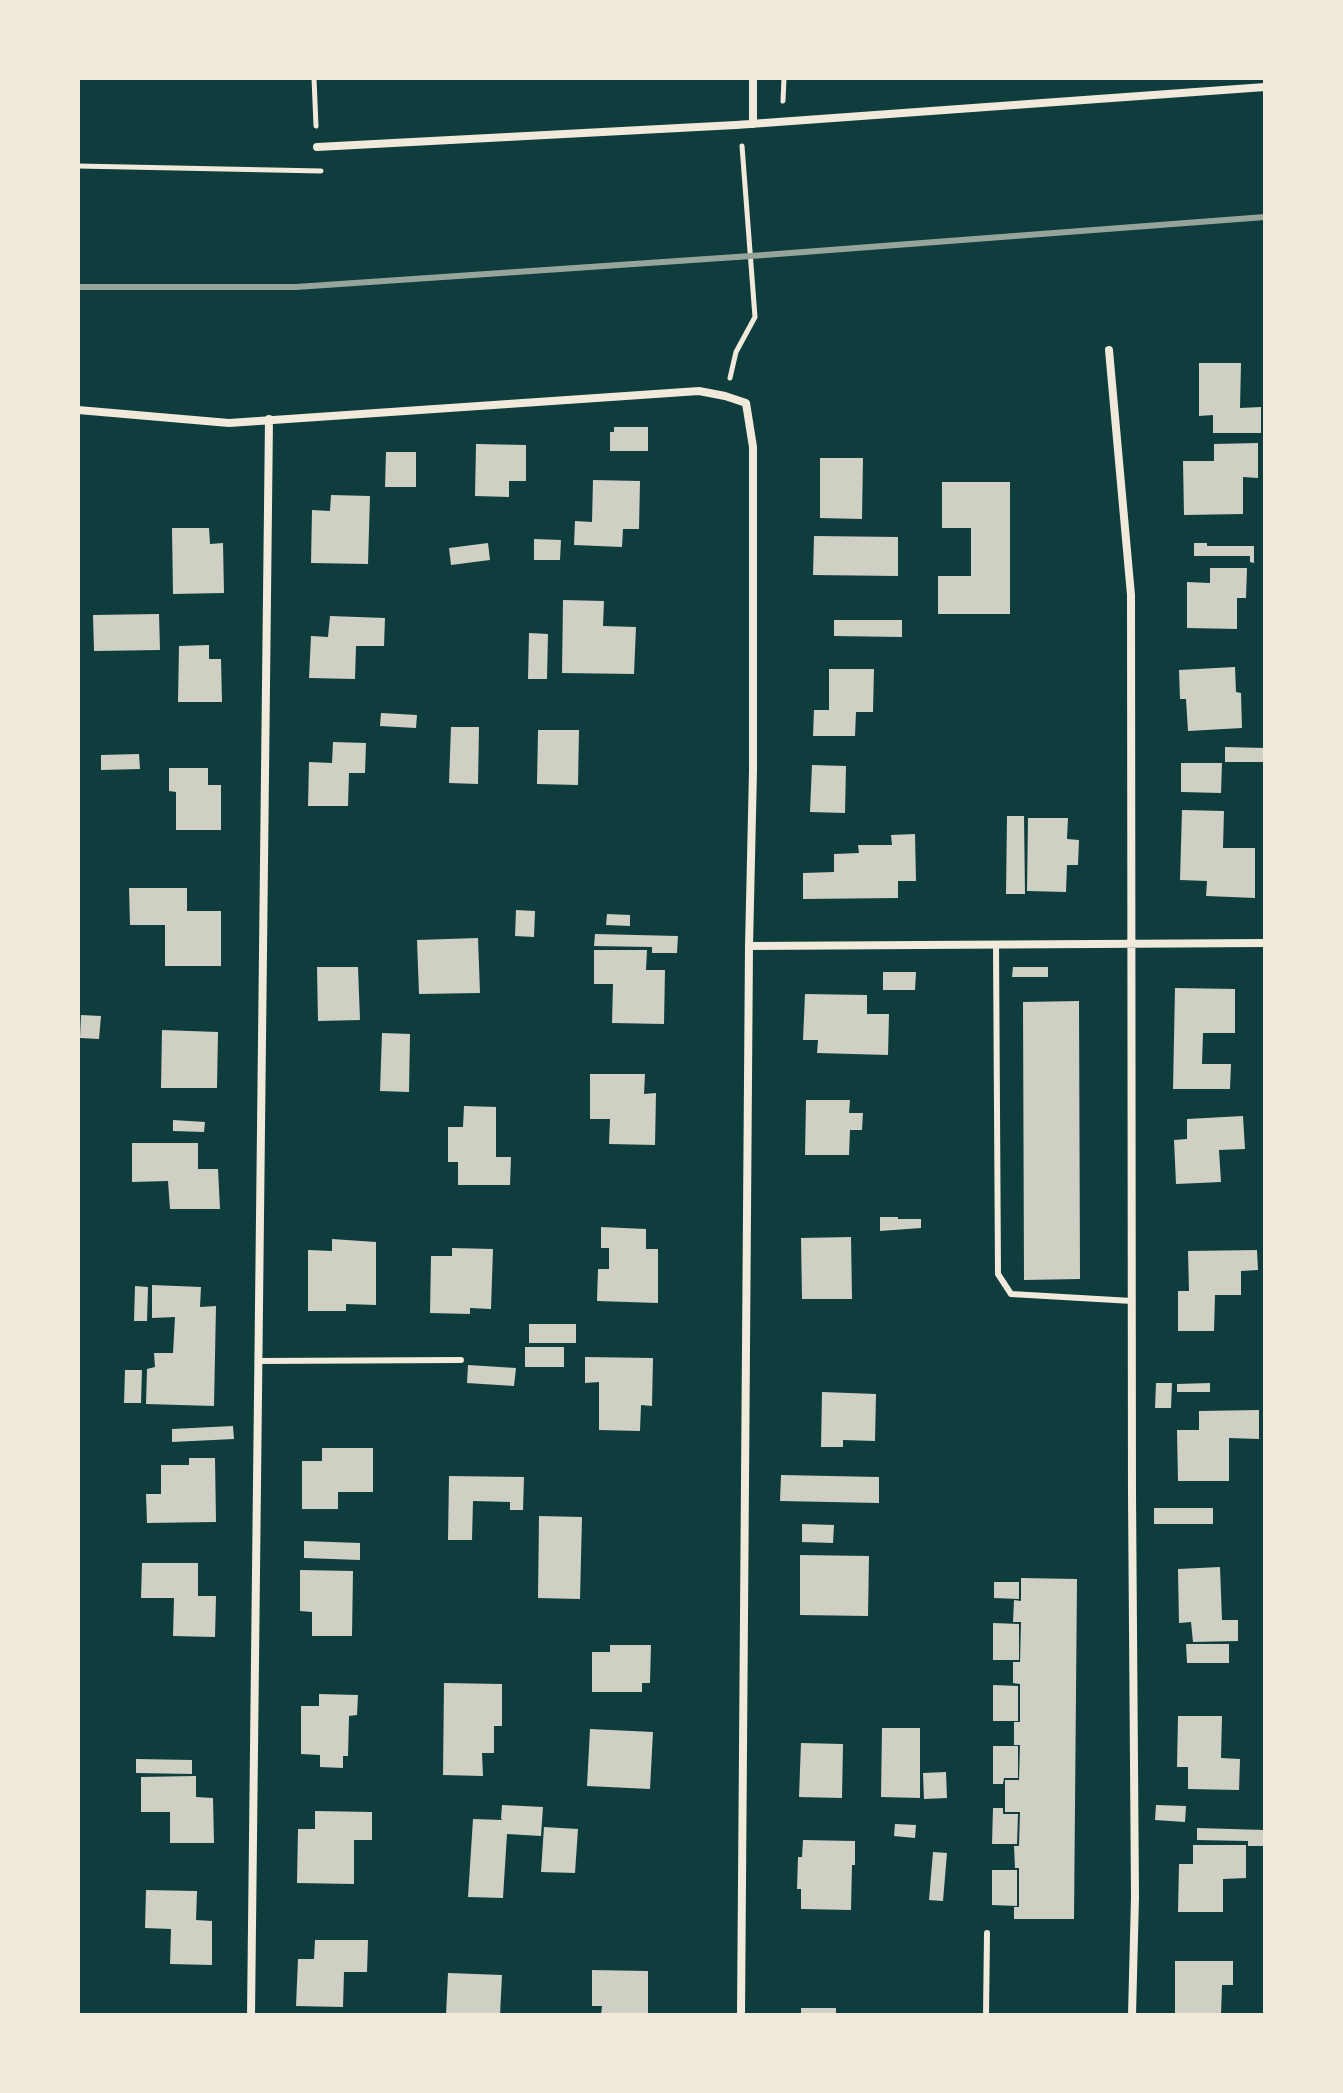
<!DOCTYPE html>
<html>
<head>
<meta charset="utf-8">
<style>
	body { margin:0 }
	#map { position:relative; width:1343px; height:2093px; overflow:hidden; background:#0f3d3e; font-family:"Playfair Display",serif }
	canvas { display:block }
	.frame { position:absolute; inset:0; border:80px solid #f1e9da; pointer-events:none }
</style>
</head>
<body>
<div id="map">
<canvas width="1343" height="2093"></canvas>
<div class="frame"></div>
</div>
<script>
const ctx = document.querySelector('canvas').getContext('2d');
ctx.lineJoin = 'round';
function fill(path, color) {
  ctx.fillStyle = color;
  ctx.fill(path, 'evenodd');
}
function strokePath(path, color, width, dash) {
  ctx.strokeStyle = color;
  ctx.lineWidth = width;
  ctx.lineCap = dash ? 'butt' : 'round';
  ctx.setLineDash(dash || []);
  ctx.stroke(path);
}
fill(new Path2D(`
	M 1199,363 L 1241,363 L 1240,408 L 1261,407 L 1261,433 L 1213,433 L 1213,415 L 1199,416 Z
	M 614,427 L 648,427 L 648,451 L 610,451 L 610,432 L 614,432 Z
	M 1258,443 L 1258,478 L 1243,477 L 1243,514 L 1184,515 L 1183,461 L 1214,461 L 1214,444 Z
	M 476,444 L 526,445 L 526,481 L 509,481 L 509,497 L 475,496 Z
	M 386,452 L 416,452 L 416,487 L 385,487 Z
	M 820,458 L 863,458 L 862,519 L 820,518 Z
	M 593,480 L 640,481 L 639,529 L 623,529 L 622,547 L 574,545 L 575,521 L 592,522 Z
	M 942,482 L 1010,482 L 1010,614 L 938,614 L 938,576 L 971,576 L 971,528 L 942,528 Z
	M 331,495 L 370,496 L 368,564 L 311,563 L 312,510 L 330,511 Z
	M 172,528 L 209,528 L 210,544 L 223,543 L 224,593 L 173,594 Z
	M 814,536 L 898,537 L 898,576 L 813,575 Z
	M 534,539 L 561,540 L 560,560 L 534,560 Z
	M 488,543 L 490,560 L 451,565 L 449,548 Z
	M 1194,543 L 1207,543 L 1207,546 L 1254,546 L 1254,563 L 1250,562 L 1250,556 L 1194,556 Z
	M 1210,568 L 1247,568 L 1246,598 L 1237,598 L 1237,629 L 1187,628 L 1187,582 L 1210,583 Z
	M 563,600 L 604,601 L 603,626 L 636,627 L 634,674 L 562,673 Z
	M 159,614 L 160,650 L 94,651 L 93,615 Z
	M 330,616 L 385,618 L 384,646 L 356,646 L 355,679 L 309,678 L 311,636 L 328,637 Z
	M 834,620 L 902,620 L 902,637 L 834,636 Z
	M 529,633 L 548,634 L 547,679 L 528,679 Z
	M 209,645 L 209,659 L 221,659 L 222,702 L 178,702 L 179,646 Z
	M 1235,667 L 1236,692 L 1241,693 L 1242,728 L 1188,731 L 1186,699 L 1180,699 L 1179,670 Z
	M 829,669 L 874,669 L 873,712 L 856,712 L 855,736 L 813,736 L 814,710 L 829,710 Z
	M 381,713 L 417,715 L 416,728 L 380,726 Z
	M 451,727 L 479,727 L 478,784 L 449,783 Z
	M 538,730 L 579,730 L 578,785 L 537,784 Z
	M 333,742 L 366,743 L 365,773 L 349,773 L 348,806 L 308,806 L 309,762 L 332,763 Z
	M 1225,747 L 1265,748 L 1265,762 L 1225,762 Z
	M 139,754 L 140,769 L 101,770 L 101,755 Z
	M 1181,763 L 1222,763 L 1221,793 L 1181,792 Z
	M 812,765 L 846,766 L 845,813 L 810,812 Z
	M 169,768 L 208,768 L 208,785 L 221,785 L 221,830 L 176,830 L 176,792 L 169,791 Z
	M 1182,810 L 1224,811 L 1223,848 L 1255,848 L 1255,898 L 1206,896 L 1207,881 L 1180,880 Z
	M 1007,816 L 1024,816 L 1025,894 L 1006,894 Z
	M 1028,818 L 1068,818 L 1067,839 L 1079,840 L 1078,865 L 1067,865 L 1066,892 L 1027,891 Z
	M 915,834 L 916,881 L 898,881 L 898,898 L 803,899 L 803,873 L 834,872 L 834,854 L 859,853 L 858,845 L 892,845 L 891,835 Z
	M 129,888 L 187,888 L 187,911 L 221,911 L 221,966 L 165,966 L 165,925 L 130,925 Z
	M 516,910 L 535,911 L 534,937 L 515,936 Z
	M 607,914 L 630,915 L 630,926 L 606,925 Z
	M 595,934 L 678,936 L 677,953 L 652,953 L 652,947 L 594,946 Z
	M 478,938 L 480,993 L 419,994 L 417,940 Z
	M 594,950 L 647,950 L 646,970 L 665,970 L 664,1024 L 612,1023 L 613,984 L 594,984 Z
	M 317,967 L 358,967 L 360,1020 L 318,1021 Z
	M 1013,967 L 1048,967 L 1048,977 L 1012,977 Z
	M 883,972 L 916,972 L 915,990 L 883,990 Z
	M 1175,988 L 1235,989 L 1235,1033 L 1203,1033 L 1202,1064 L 1231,1064 L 1230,1089 L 1173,1089 Z
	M 805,994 L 867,995 L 867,1014 L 889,1014 L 888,1055 L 817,1053 L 818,1040 L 803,1040 Z
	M 1079,1001 L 1080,1279 L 1024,1280 L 1023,1002 Z
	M 81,1015 L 101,1016 L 99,1039 L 80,1038 Z
	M 162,1030 L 218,1032 L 217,1088 L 161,1088 Z
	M 382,1033 L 410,1034 L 409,1092 L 380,1091 Z
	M 590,1074 L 645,1074 L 644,1094 L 656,1093 L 655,1145 L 609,1144 L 610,1119 L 590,1119 Z
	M 806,1100 L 850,1100 L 849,1113 L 863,1113 L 862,1130 L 850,1130 L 849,1155 L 805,1155 Z
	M 464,1106 L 496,1107 L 496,1157 L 511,1157 L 510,1185 L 458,1185 L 458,1162 L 448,1162 L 448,1127 L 463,1127 Z
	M 1243,1116 L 1245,1149 L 1219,1150 L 1221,1182 L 1176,1184 L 1174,1140 L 1187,1139 L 1187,1119 Z
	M 173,1120 L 205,1122 L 204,1132 L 173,1131 Z
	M 132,1143 L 198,1143 L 198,1169 L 218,1169 L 220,1209 L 170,1209 L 168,1181 L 132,1182 Z
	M 880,1217 L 898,1217 L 898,1219 L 921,1219 L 921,1228 L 880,1231 Z
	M 601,1227 L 646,1229 L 646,1249 L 658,1249 L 658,1303 L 597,1301 L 598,1269 L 609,1269 L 609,1248 L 601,1248 Z
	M 851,1237 L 852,1299 L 802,1299 L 801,1238 Z
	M 332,1239 L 376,1242 L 376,1305 L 346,1304 L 346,1311 L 308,1311 L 308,1250 L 332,1251 Z
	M 452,1248 L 493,1249 L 491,1309 L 470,1308 L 470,1314 L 430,1313 L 431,1256 L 452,1256 Z
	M 1257,1250 L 1258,1270 L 1241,1271 L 1241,1295 L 1215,1295 L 1214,1331 L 1178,1331 L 1178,1291 L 1189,1291 L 1188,1251 Z
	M 152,1285 L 201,1287 L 200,1307 L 216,1306 L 214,1406 L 146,1404 L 147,1369 L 155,1367 L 154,1353 L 173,1353 L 175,1317 L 152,1318 Z
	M 135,1286 L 148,1287 L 147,1321 L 134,1321 Z
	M 529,1324 L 576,1324 L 576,1343 L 529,1343 Z
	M 525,1347 L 564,1347 L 564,1367 L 525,1367 Z
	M 585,1357 L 653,1358 L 652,1406 L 641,1405 L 640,1431 L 599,1430 L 599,1382 L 585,1383 Z
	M 468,1365 L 516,1368 L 514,1386 L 467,1383 Z
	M 125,1370 L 142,1370 L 141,1403 L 124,1403 Z
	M 1156,1383 L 1172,1383 L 1171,1408 L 1155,1408 Z
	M 1210,1383 L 1210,1392 L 1177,1392 L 1177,1384 Z
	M 822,1392 L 876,1394 L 875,1441 L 843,1440 L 843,1447 L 821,1447 Z
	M 1259,1410 L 1259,1439 L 1229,1438 L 1229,1481 L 1178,1481 L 1177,1430 L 1199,1430 L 1199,1411 Z
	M 233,1426 L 234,1439 L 172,1442 L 172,1429 Z
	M 322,1448 L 373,1448 L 373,1492 L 338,1492 L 338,1509 L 302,1509 L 302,1461 L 322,1461 Z
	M 189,1458 L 215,1458 L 216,1522 L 147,1523 L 146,1494 L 161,1494 L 161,1465 L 189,1465 Z
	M 781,1475 L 879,1477 L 879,1503 L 780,1501 Z
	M 449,1476 L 524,1477 L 523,1510 L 510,1510 L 510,1502 L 473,1501 L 472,1540 L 448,1540 Z
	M 1154,1508 L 1213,1508 L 1213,1524 L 1154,1524 Z
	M 539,1516 L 582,1517 L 580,1599 L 538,1598 Z
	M 802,1524 L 834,1525 L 833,1543 L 802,1542 Z
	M 304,1541 L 360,1543 L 360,1560 L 304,1558 Z
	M 800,1555 L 869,1556 L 868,1616 L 800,1615 Z
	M 142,1563 L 198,1563 L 198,1596 L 216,1596 L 215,1637 L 173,1636 L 174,1598 L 141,1598 Z
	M 1220,1567 L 1222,1620 L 1238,1620 L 1238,1641 L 1193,1642 L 1191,1622 L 1179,1623 L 1178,1569 Z
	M 300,1570 L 353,1571 L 352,1636 L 312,1636 L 312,1612 L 300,1611 Z
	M 1021,1578 L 1077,1579 L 1074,1919 L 1014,1919 L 1014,1907 L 1019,1907 L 1019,1868 L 1015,1868 L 1014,1846 L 1019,1846 L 1020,1812 L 1005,1812 L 1005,1780 L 1019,1780 L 1020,1745 L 1014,1745 L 1014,1722 L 1020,1722 L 1020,1684 L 1013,1683 L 1013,1662 L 1020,1662 L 1021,1622 L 1013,1622 L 1014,1600 L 1021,1601 Z
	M 994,1582 L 1019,1582 L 1019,1599 L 994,1598 Z
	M 993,1623 L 1019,1624 L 1019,1660 L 993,1660 Z
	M 1186,1644 L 1229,1644 L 1229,1663 L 1187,1663 Z
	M 610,1645 L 651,1645 L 650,1683 L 642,1683 L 642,1692 L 592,1692 L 592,1652 L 610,1652 Z
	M 444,1683 L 502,1684 L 502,1726 L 494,1726 L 494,1753 L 482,1753 L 483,1776 L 443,1775 Z
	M 993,1685 L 1018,1686 L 1018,1721 L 993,1721 Z
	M 319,1694 L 358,1695 L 357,1715 L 349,1716 L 348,1756 L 343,1756 L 343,1768 L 320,1767 L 320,1755 L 301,1754 L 301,1706 L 319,1706 Z
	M 1178,1716 L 1222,1716 L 1221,1758 L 1240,1759 L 1239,1790 L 1188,1789 L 1188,1767 L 1177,1767 Z
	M 882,1728 L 920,1728 L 920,1798 L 881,1797 Z
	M 590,1729 L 653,1732 L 650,1789 L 587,1786 Z
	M 801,1743 L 843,1744 L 842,1798 L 799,1797 Z
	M 993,1746 L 1018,1746 L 1018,1778 L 1004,1778 L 1003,1784 L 993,1784 Z
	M 136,1759 L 192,1760 L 192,1774 L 136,1773 Z
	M 946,1772 L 947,1798 L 924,1799 L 923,1773 Z
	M 196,1776 L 196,1797 L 213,1798 L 214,1843 L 170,1843 L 170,1812 L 141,1812 L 141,1777 Z
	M 502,1805 L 543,1807 L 541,1836 L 507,1834 L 503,1898 L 468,1897 L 473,1819 L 503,1820 L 501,1819 Z
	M 1156,1805 L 1186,1806 L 1185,1822 L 1155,1820 Z
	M 993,1808 L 1003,1808 L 1003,1814 L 1018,1814 L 1017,1844 L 992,1844 Z
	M 315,1811 L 372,1812 L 372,1840 L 354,1840 L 354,1884 L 297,1883 L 298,1829 L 315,1829 Z
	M 895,1824 L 916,1825 L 915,1838 L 894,1836 Z
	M 544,1827 L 578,1829 L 575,1873 L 541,1872 Z
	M 1197,1828 L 1265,1830 L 1265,1846 L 1248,1846 L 1248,1841 L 1197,1840 Z
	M 803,1840 L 855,1841 L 855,1865 L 852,1865 L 851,1910 L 801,1909 L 801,1889 L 797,1889 L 798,1857 L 802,1857 Z
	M 1193,1845 L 1246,1845 L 1246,1878 L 1223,1879 L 1223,1912 L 1178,1912 L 1179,1864 L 1193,1864 Z
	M 933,1852 L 947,1853 L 943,1901 L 929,1900 Z
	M 992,1870 L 1017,1870 L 1017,1906 L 992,1905 Z
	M 146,1890 L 197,1891 L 196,1920 L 212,1921 L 212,1965 L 170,1964 L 171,1929 L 145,1928 Z
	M 315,1940 L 368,1940 L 367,1972 L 344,1972 L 343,2007 L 296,2006 L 298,1959 L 314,1959 Z
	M 1175,1961 L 1233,1961 L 1233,1985 L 1222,1985 L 1221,2015 L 1175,2015 Z
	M 592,1970 L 648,1971 L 648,2015 L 601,2015 L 602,2006 L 592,2006 Z
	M 448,1973 L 502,1975 L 500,2015 L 446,2015 Z
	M 801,2008 L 836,2008 L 836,2015 L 801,2015 Z`), '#cfcfc3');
strokePath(new Path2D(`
	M 314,78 L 316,126
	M 783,101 L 784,78
	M 78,166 L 321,171
	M 730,378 L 736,352 L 755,317 L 742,146`), '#f1e9da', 5);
strokePath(new Path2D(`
	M 996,945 L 998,1274 L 1011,1294 L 1132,1301
	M 259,1361 L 461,1360
	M 986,2015 L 987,1933`), '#f1e9da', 6);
strokePath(new Path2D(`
	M 753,78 L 753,124
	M 317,147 L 736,125 L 1265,87
	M 1109,350 L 1131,595 L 1132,1495 L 1135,1897 L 1132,2015
	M 78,410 L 229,423 L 699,391 L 725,396 L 746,403 L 753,447 L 753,771 L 749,946 L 741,2015
	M 749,946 L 1265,943
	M 251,2015 L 269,419`), '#f1e9da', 8);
strokePath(new Path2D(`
	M 78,287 L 296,287 L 751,256 L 1265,217`), '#97a49c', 6);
</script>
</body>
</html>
